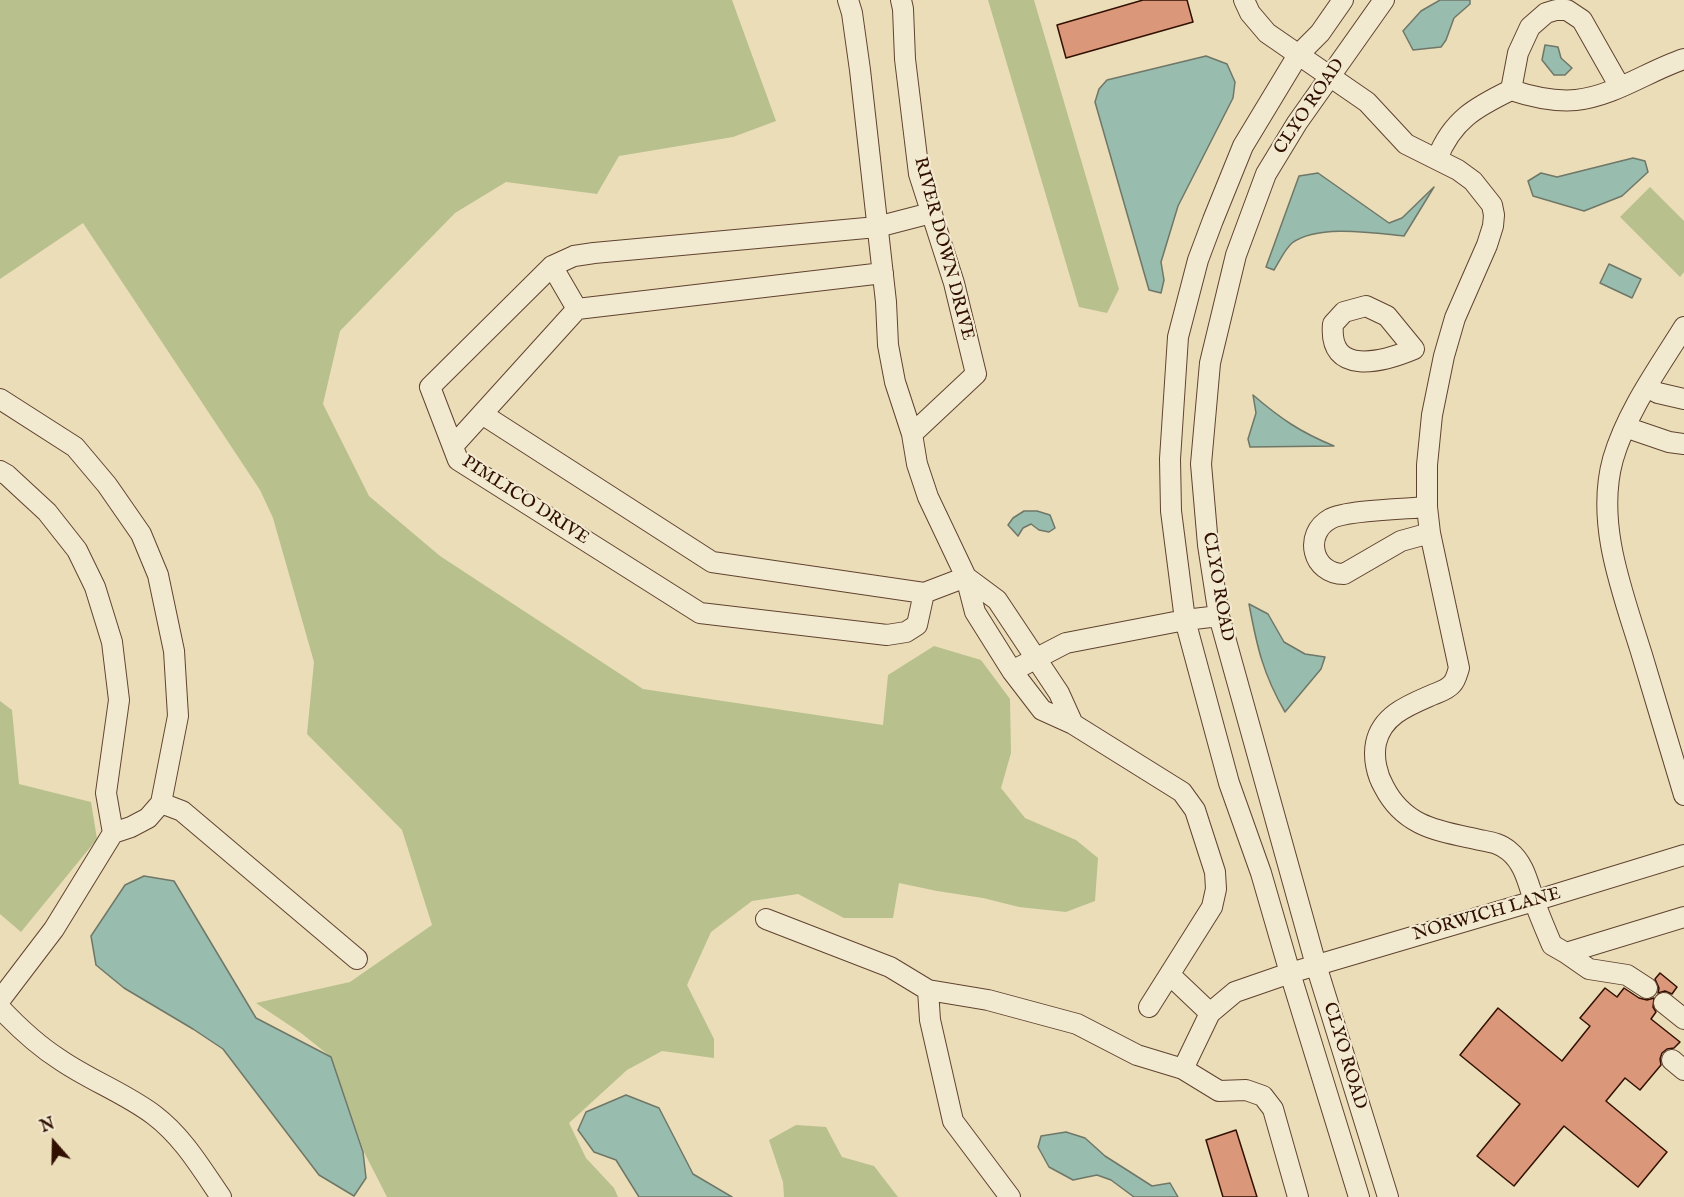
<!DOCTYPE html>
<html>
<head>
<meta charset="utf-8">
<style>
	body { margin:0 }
	#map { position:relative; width:1684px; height:1197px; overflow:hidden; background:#ebddb8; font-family:"IM FELL English",serif }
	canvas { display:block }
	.north { position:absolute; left:24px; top:1113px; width:60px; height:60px; -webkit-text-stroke:4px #f2e9d1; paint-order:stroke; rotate:340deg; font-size:16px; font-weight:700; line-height:24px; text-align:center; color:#311001 }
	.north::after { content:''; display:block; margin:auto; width:21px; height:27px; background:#311001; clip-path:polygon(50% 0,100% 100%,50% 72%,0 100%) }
</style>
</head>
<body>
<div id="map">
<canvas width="1684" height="1197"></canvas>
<div class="north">N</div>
</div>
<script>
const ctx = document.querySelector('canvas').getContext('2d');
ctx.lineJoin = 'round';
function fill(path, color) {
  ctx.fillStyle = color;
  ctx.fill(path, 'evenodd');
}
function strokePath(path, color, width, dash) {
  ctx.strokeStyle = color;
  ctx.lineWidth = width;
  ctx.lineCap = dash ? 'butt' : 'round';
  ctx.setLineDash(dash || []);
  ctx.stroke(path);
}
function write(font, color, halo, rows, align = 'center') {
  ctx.font = font + ' "IM FELL English",serif';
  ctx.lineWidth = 4.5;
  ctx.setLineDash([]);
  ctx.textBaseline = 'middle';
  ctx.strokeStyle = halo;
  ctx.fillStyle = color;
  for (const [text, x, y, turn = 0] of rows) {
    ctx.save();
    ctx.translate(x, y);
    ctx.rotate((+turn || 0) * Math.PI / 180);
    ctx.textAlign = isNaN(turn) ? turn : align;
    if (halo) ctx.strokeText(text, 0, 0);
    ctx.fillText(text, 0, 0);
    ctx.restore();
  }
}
fill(new Path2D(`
	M 0,0 L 732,0 L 776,121 L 733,137 L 619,156 L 597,194 L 506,182 L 455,213 L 340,331 L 323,404 L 369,496 L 440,556 L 643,689 L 883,725 L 888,675 L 934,646 L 981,660 L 1010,699 L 1011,753 L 1001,788 L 1025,818 L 1076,840 L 1098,858 L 1095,901 L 1066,912 L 1019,907 L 983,898 L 937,891 L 899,883 L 893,918 L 844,918 L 798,894 L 752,901 L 711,932 L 687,985 L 714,1039 L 714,1058 L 662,1051 L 627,1070 L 569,1123 L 586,1158 L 614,1188 L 618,1197 L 387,1197 L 364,1152 L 331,1057 L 301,1033 L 256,1003 L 350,982 L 432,925 L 402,830 L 307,734 L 314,662 L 273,518 L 260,490 L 83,223 L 0,279 Z
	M 988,0 L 1034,0 L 1119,289 L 1107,313 L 1079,307 Z
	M 1650,187 L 1684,221 L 1684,272 L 1680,277 L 1620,217 Z
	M 0,701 L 12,710 L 19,784 L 91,802 L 97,839 L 21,932 L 0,914 Z
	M 796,1125 L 826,1127 L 842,1157 L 874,1166 L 898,1197 L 784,1197 L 783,1182 L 769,1140 Z`), '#b8c08e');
const water = new Path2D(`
	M 1440,0 L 1470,0 L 1470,4 L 1454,18 L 1446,40 L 1441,47 L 1413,50 L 1403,31 L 1421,11 Z
	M 1545,45 L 1558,47 L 1561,58 L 1572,68 L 1565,75 L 1554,75 L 1542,60 Z
	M 1206,56 L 1227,64 L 1235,82 L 1233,98 L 1178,206 L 1161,262 L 1164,280 L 1161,293 L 1149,290 L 1095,102 L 1099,89 L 1107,80 Z
	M 1633,158 L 1645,161 L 1648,172 L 1622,196 L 1584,211 L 1533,196 L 1528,181 L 1541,173 L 1557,177 Z
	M 1318,173 L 1389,223 L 1402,218 L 1434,187 L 1404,236 C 1374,233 1318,224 1292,243 C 1285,249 1279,262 1274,270 L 1266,267 L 1299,176 Z
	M 1609,264 L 1641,279 L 1632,298 L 1600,283 Z
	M 1253,395 C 1281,419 1300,432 1334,446 L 1250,447 L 1248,439 L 1256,413 Z
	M 1024,511 L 1037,511 L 1050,515 L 1055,528 L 1049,532 L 1039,530 L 1031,524 L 1023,528 L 1018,536 L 1008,525 L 1013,518 Z
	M 1249,604 L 1268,614 L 1284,642 L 1305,654 L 1325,657 L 1321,669 L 1285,712 C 1263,674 1257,647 1249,604 Z
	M 144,876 L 174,881 L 256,1018 L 331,1057 L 363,1152 L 366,1178 L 354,1196 L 319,1175 L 223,1049 L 193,1029 L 124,988 L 96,965 L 91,936 L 125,885 Z
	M 626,1095 L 659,1108 L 693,1174 L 732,1197 L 639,1197 L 616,1160 L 594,1152 L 578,1130 L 586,1112 Z
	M 1066,1132 L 1085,1138 L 1105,1156 L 1152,1186 L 1170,1183 L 1178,1197 L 1134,1197 L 1111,1180 L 1097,1175 L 1073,1180 L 1049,1167 L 1038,1147 L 1041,1136 Z`);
fill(water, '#98bcad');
strokePath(water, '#6f7768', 1.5);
const building = new Path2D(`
	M 1143,0 L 1187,0 L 1193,22 L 1066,58 L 1057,25 Z
	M 1660,973 L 1677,987 L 1672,994 L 1665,991 L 1658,993 L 1659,988 L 1655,979 Z
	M 1605,988 L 1617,997 L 1624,988 L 1639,998 L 1647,1000 L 1654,998 L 1653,1007 L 1656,1012 L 1651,1019 L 1680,1042 L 1674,1048 L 1667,1049 L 1662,1053 L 1660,1059 L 1661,1065 L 1640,1090 L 1625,1078 L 1606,1101 L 1667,1152 L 1638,1187 L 1564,1126 L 1514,1186 L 1477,1156 L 1520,1104 L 1460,1055 L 1498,1008 L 1562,1061 L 1590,1026 L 1580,1018 Z
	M 1236,1130 L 1257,1197 L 1223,1197 L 1206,1140 Z`);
fill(building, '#db977a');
strokePath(building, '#311001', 1.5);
const minor = new Path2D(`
	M 848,0 L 852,13 L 860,70 L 886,302 L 888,345 L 895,382 L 912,434 L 917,464 L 928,497 L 966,577 L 975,612 L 1012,671 L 1042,710 L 1073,724 L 1182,792 L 1195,810 L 1215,872 L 1216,889 L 1212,907 L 1149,1007
	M 901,0 L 903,9 L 905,59 L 919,174 L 954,283 L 976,374 L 912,434
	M 1244,0 L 1250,13 L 1267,33 L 1367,102 L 1406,144 L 1458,170 L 1473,181 L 1492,205 L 1494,215 L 1493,226 L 1487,245 L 1455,318 L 1444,356 L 1432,415 L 1427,465 L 1427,507 L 1430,533 L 1459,668 C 1457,674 1456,680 1452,684 C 1447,690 1439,692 1432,695 C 1409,705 1382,715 1376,743 C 1373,758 1377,775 1384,787 C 1405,828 1440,831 1480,840 C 1490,842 1500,843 1509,851 C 1525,864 1528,884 1535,903 C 1540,917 1546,931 1552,945 L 1566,953 L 1684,917
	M 1343,0 L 1320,33 L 1298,55 L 1243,146 L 1213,220 L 1198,260 L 1178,337 L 1170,459 L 1171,511 L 1185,620 L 1229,783 L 1261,873 L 1290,973 L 1359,1197
	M 1384,0 L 1297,123 L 1266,174 L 1236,255 L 1210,363 L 1201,464 L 1208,545 L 1219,616 L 1316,965 L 1388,1197
	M 1511,90 L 1518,53 L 1530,27 L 1546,13 L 1556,10 L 1567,10 L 1582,20 L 1620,87
	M 1437,159 C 1452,120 1476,107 1511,90 C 1532,97 1553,102 1576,100 C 1614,96 1648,71 1684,59
	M 552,266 L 577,309
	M 1366,306 L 1387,316 L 1414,349 C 1383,362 1328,377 1333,324 L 1344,312 Z
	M 1684,327 C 1658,369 1627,411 1613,459 C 1595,524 1623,593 1642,655 C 1656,702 1670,748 1684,795
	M 1647,387 L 1658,393 L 1684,399
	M 0,399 L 75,447 L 107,485 L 141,534 L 158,575 L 174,651 L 178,716 L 161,803 L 148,818 L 131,827 L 113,833
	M 482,414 L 712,562 L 924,593 L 966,577
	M 1625,427 L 1669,442 L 1684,444
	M 453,446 L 577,309 L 883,273
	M 0,471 L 7,475 L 47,512 L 77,550 L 95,587 L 112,642 L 119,700 L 106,793 L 113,833 L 54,929 L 0,1000
	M 1427,507 C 1406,509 1346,510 1330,519 C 1303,534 1312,574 1344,574 L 1401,541 L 1430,533
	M 966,577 L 997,600 L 1059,693 L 1073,724
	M 924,593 L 917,625 L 906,632 L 887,635 L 700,613 L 458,460 L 430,387 L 552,266 L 574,256 L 594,253 L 877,227 L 931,213
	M 1012,671 L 1066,643 L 1185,620 L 1219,616
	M 161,803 L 182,811 L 357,959
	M 766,919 L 890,967 L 928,990 L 988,1000 L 1077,1024 L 1137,1055 L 1183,1069 L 1219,1091 L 1246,1090 L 1263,1096 L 1273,1109 L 1298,1197
	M 1566,953 L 1589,969 L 1627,975 L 1647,988
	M 1170,975 L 1210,1013
	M 928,990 L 930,1020 L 953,1121 L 1010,1197
	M 1664,1003 L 1684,1019
	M 0,1008 C 18,1027 37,1045 59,1059 C 89,1080 125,1093 154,1115 C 183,1137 201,1168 221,1197
	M 1672,1060 L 1684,1070
	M 1183,1069 L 1210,1013 L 1235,992 L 1290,973 L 1534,901 L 1684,855`);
strokePath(minor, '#60432f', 22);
strokePath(minor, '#f2e9d1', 20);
write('18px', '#311001', '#f2e9d1', [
	["CLYO ROAD",1310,107,-56],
	["RIVER DOWN DRIVE",943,249,75],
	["PIMLICO DRIVE",525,501,33],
	["CLYO ROAD",1217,587,80],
	["NORWICH LANE",1487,915,-16],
	["CLYO ROAD",1344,1056,73]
]);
</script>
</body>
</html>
